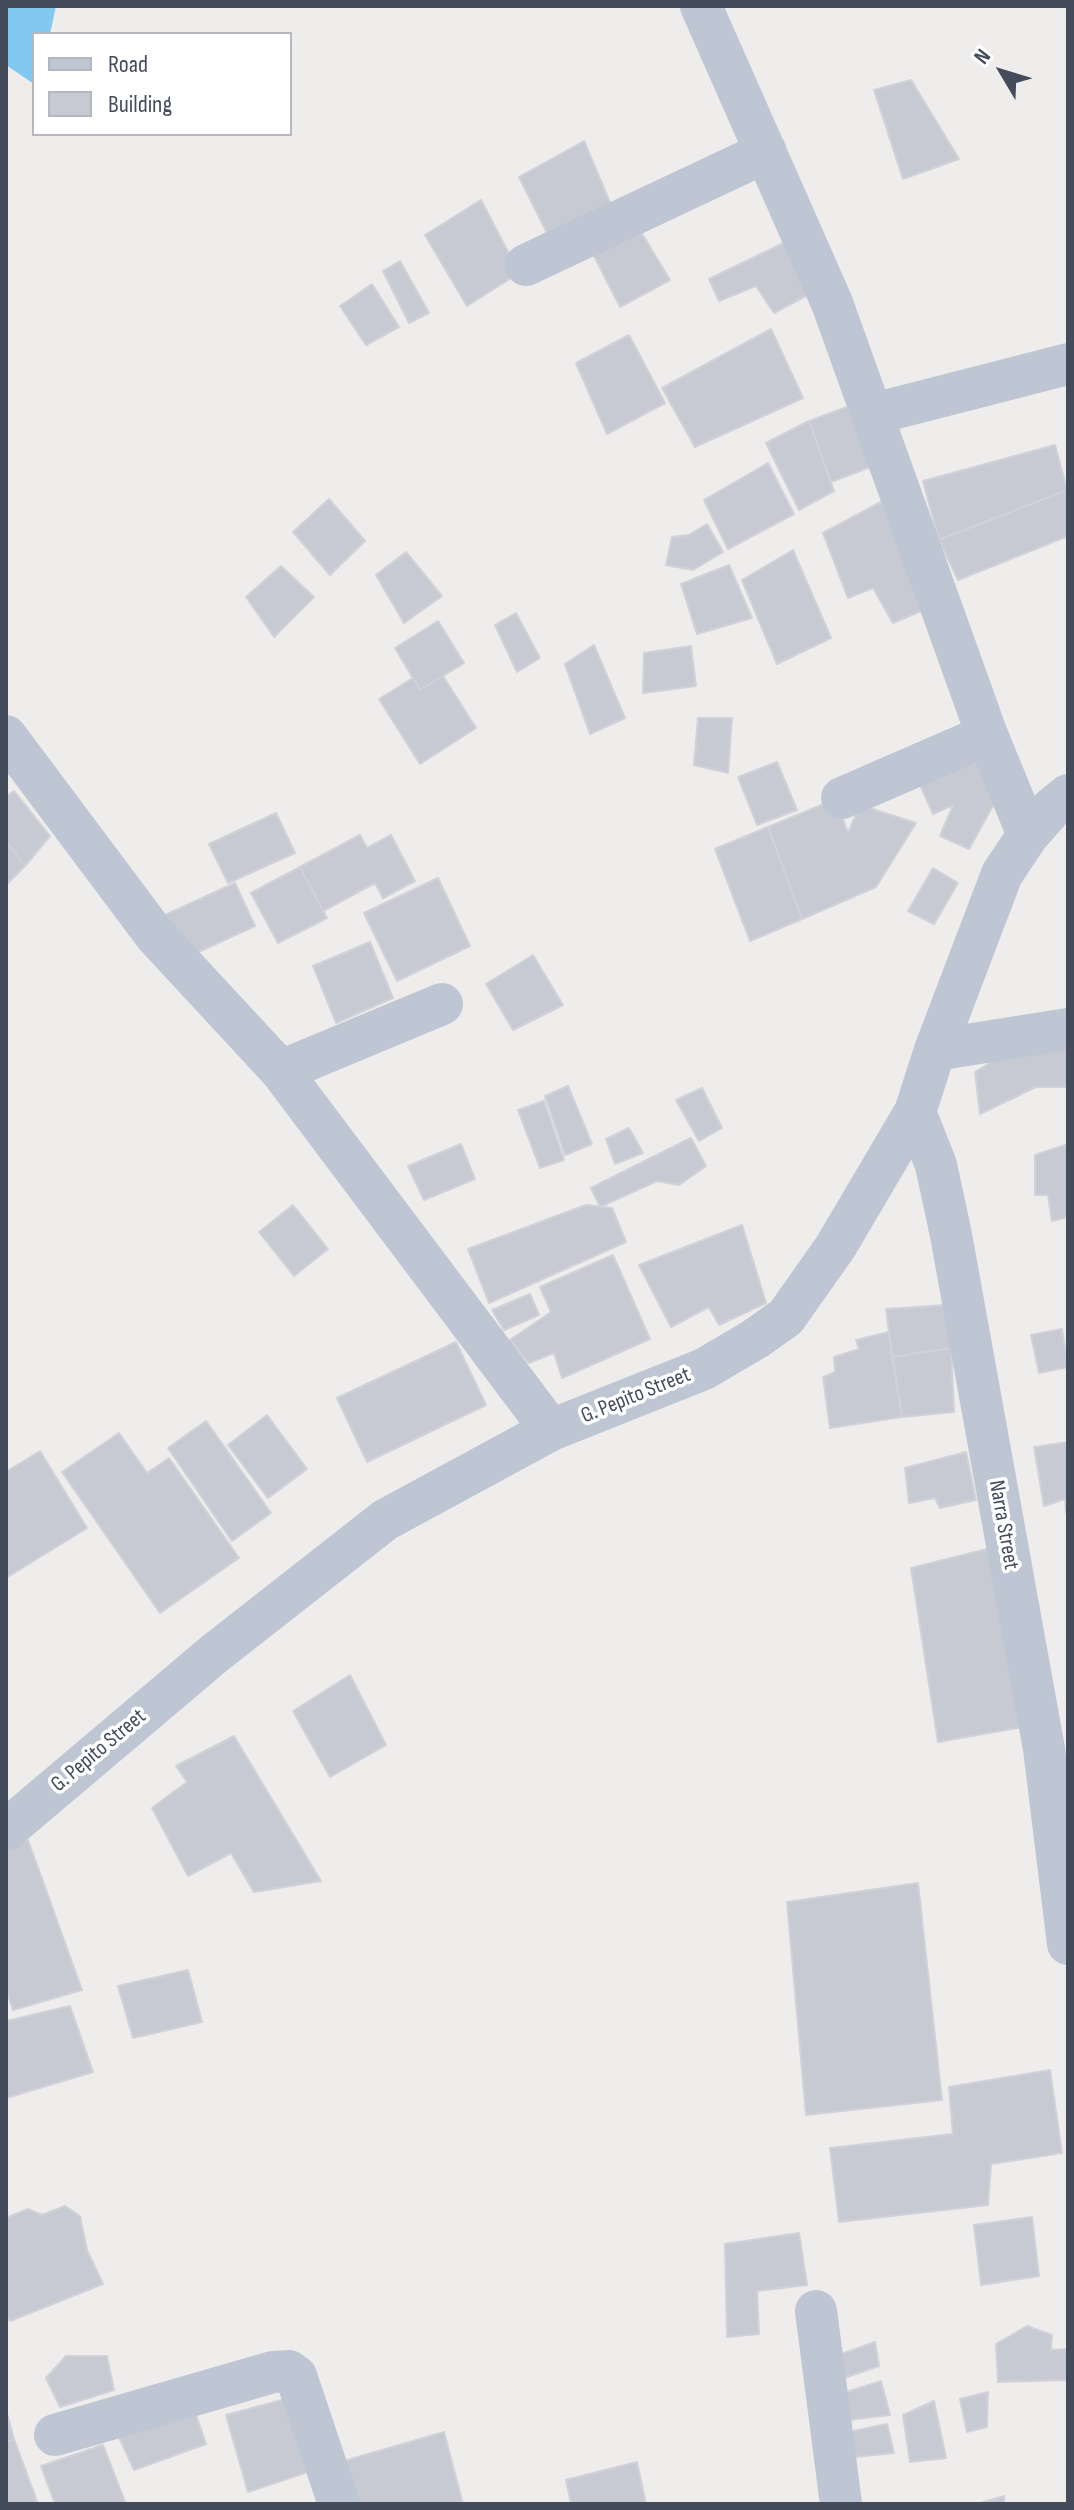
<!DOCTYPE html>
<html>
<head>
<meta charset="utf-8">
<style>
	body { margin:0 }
	#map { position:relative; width:1074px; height:2510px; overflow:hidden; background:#efecec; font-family:"Sofia Sans Condensed",sans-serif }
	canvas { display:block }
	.frame { position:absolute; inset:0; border:8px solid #444c5b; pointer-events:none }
	.legend { position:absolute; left:32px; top:32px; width:260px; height:104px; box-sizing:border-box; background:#fff; border:2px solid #b4b7bd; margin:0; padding:10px 14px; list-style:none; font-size:24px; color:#444c5b }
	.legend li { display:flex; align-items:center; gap:16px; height:40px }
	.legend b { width:40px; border:2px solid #b4b7bd }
	.north { position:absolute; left:962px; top:32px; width:80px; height:80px; -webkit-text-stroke:6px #fff; paint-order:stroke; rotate:308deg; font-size:22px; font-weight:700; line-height:32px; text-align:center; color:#444c5b }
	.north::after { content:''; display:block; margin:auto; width:28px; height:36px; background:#444c5b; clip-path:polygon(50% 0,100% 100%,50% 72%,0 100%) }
</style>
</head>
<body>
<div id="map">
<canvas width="1074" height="2510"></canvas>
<div class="frame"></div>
<ul class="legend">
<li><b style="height:10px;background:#bec6d3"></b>Road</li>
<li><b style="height:22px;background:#c8cad3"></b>Building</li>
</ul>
<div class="north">N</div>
</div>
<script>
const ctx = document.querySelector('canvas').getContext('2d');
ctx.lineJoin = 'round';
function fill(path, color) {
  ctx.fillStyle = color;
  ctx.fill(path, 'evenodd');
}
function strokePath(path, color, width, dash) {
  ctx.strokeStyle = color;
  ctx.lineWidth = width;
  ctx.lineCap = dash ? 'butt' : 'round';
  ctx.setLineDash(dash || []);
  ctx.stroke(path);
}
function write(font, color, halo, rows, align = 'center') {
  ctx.font = font + ' "Sofia Sans Condensed",sans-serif';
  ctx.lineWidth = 7;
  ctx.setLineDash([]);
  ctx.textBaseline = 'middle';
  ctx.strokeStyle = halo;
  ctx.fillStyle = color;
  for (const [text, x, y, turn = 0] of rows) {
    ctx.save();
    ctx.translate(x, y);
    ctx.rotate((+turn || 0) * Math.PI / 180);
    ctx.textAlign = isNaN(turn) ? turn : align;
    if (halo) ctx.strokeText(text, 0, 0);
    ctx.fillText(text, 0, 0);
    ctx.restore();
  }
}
fill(new Path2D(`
	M 6,6 L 56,6 L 50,34 L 34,34 L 34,84 L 6,65 Z`), '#81c9f1');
const building = new Path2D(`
	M 911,80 L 959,159 L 903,179 L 874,90 Z
	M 584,141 L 612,207 L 551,241 L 519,177 Z
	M 481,200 L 519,273 L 467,306 L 425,235 Z
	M 641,232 L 670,280 L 620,307 L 593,254 Z
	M 794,238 L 817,290 L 774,313 L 756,286 L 719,301 L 709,279 Z
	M 400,261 L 429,313 L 409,323 L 383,271 Z
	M 372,284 L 399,327 L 366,345 L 340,306 Z
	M 771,329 L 803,398 L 695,447 L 662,388 Z
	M 629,335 L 665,403 L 607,434 L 576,363 Z
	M 858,403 L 881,463 L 831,482 L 809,421 Z
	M 809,421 L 834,491 L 799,510 L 766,443 Z
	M 1055,445 L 1067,490 L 939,540 L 923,481 Z
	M 768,463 L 794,514 L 728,549 L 704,500 Z
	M 1067,490 L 1068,536 L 958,580 L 939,540 Z
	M 329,499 L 365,541 L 330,575 L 293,532 Z
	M 881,502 L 914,562 L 928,608 L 893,623 L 873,588 L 848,598 L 823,533 Z
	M 707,524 L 723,552 L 693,570 L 666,565 L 672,537 L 689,535 Z
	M 793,550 L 831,638 L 777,664 L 742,580 Z
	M 406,552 L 442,596 L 404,623 L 376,575 Z
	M 729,565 L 752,618 L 697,634 L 681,584 Z
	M 281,566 L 314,597 L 274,637 L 246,597 Z
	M 516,613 L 540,658 L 517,672 L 495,625 Z
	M 438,621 L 464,663 L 420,690 L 395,648 Z
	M 594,645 L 625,718 L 590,734 L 565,664 Z
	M 691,646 L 696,686 L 643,693 L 644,653 Z
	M 443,676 L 476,728 L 420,764 L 379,699 L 413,678 L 420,690 Z
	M 698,718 L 732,718 L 728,773 L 694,765 Z
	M 979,753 L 995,802 L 969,849 L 940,836 L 953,805 L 933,814 L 916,776 Z
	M 777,762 L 797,810 L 757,825 L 738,777 Z
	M 14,791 L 50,836 L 25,866 L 6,841 L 6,797 Z
	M 836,799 L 848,833 L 860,805 L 916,823 L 876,887 L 802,919 L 768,827 Z
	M 276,813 L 295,853 L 228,883 L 209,844 Z
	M 768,827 L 802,919 L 750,941 L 715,849 Z
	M 360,835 L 367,848 L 391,835 L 415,881 L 383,898 L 375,883 L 323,911 L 300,867 Z
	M 6,841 L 25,866 L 6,885 Z
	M 300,867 L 327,918 L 278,943 L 251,893 Z
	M 933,868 L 958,883 L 934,924 L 908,911 Z
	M 438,878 L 470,946 L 397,981 L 364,913 Z
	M 235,883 L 255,926 L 183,959 L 163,916 Z
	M 370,942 L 393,998 L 336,1023 L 313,966 Z
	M 533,955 L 563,1005 L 513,1030 L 486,984 Z
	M 1068,1042 L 1068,1087 L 1036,1087 L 980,1114 L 975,1072 L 1023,1043 Z
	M 568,1086 L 592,1144 L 565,1155 L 545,1096 Z
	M 702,1088 L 722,1128 L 699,1141 L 676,1100 Z
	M 544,1101 L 564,1160 L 540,1168 L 518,1110 Z
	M 629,1128 L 643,1153 L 615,1164 L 606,1139 Z
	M 691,1138 L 706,1166 L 679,1185 L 657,1181 L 600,1207 L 591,1188 Z
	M 461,1144 L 475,1179 L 424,1200 L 408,1166 Z
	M 1068,1144 L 1068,1217 L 1052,1221 L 1048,1195 L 1035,1195 L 1035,1155 Z
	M 293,1205 L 328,1249 L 294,1276 L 259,1232 Z
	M 586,1205 L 612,1208 L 626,1242 L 489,1303 L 468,1249 Z
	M 742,1225 L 766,1303 L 719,1325 L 709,1307 L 671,1327 L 639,1265 Z
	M 613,1255 L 650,1339 L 562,1378 L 554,1353 L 529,1363 L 510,1340 L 551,1312 L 540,1287 Z
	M 530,1294 L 539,1315 L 504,1330 L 492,1310 Z
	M 962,1304 L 965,1346 L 892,1357 L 886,1309 Z
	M 1062,1329 L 1068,1367 L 1039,1373 L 1031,1335 Z
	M 889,1332 L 902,1417 L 830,1428 L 823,1377 L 835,1372 L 834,1357 L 859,1349 L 856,1340 Z
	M 456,1342 L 486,1405 L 367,1462 L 337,1398 Z
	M 951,1348 L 954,1412 L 902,1417 L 892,1357 Z
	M 267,1415 L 307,1469 L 268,1498 L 228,1445 Z
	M 206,1421 L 271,1513 L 232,1541 L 168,1448 Z
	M 119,1433 L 147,1473 L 169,1458 L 239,1558 L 160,1613 L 62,1472 Z
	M 1068,1442 L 1068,1513 L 1066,1514 L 1065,1499 L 1044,1506 L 1034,1447 Z
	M 40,1451 L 87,1528 L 6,1578 L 6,1472 Z
	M 966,1452 L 976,1500 L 940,1508 L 935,1498 L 909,1503 L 905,1468 Z
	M 999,1546 L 1023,1727 L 938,1742 L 911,1568 Z
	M 350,1675 L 386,1745 L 330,1777 L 293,1711 Z
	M 234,1736 L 321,1881 L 254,1892 L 231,1853 L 188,1876 L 152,1808 L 187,1782 L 176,1766 Z
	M 28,1840 L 82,1990 L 13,2010 L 6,1989 L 6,1848 Z
	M 918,1883 L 942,2100 L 806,2115 L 787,1902 Z
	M 188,1970 L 202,2022 L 133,2038 L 118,1986 Z
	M 70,2006 L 93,2072 L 6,2098 L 6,2021 Z
	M 1050,2070 L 1062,2153 L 991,2164 L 988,2205 L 839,2222 L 830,2148 L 953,2134 L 949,2087 Z
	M 65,2206 L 80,2216 L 87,2250 L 103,2284 L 10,2321 L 6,2313 L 6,2218 L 28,2209 L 42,2215 Z
	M 1032,2217 L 1039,2276 L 981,2285 L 974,2225 Z
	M 799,2233 L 807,2285 L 757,2291 L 759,2334 L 727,2337 L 725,2244 Z
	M 1027,2326 L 1052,2335 L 1051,2350 L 1068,2349 L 1068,2380 L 998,2382 L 996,2344 Z
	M 875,2342 L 879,2366 L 838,2380 L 833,2357 Z
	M 66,2356 L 107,2356 L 114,2390 L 60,2407 L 46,2378 Z
	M 881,2381 L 890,2415 L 848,2420 L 840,2394 Z
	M 988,2392 L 987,2427 L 967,2432 L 960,2399 Z
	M 293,2397 L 317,2469 L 248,2492 L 226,2415 Z
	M 934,2401 L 946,2458 L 910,2462 L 903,2415 Z
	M 193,2406 L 206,2444 L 134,2470 L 117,2433 Z
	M 6,2410 L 14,2439 L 6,2442 Z
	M 887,2424 L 894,2453 L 855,2457 L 848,2432 Z
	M 444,2432 L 463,2504 L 357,2504 L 344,2461 Z
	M 14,2439 L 38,2504 L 6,2504 L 6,2442 Z
	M 103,2445 L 126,2504 L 55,2504 L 41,2466 Z
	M 637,2462 L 646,2504 L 571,2504 L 566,2480 Z
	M 1004,2496 L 1004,2504 L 977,2504 Z`);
fill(building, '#c8cad3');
strokePath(building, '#d0d1d9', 2);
strokePath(new Path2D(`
	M 701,6 L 832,303 L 987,735 L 1028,835
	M 526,265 L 766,152
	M 873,414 L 1068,364
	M 6,736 L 155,935 L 281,1071 L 551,1430
	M 842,798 L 987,735
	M 935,1050 L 1068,1029
	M 281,1071 L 442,1004
	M 915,1112 L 936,1165 L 951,1235 L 1044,1749 L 1068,1944
	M 6,1830 L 214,1654 L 385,1520 L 551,1430 L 704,1369 L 755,1339 L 786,1317 L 836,1246 L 915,1112 L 935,1050 L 1002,874 L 1028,835 L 1051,809 L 1068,795
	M 816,2311 L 841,2504
	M 55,2435 L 273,2372 L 289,2371 L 296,2376 L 339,2504`), '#bec6d3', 42);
write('22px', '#444c5b', '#fff', [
	["G. Pepito Street",636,1396,-22],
	["Narra Street",1003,1525,80],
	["G. Pepito Street",99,1751,-40]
]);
</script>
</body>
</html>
